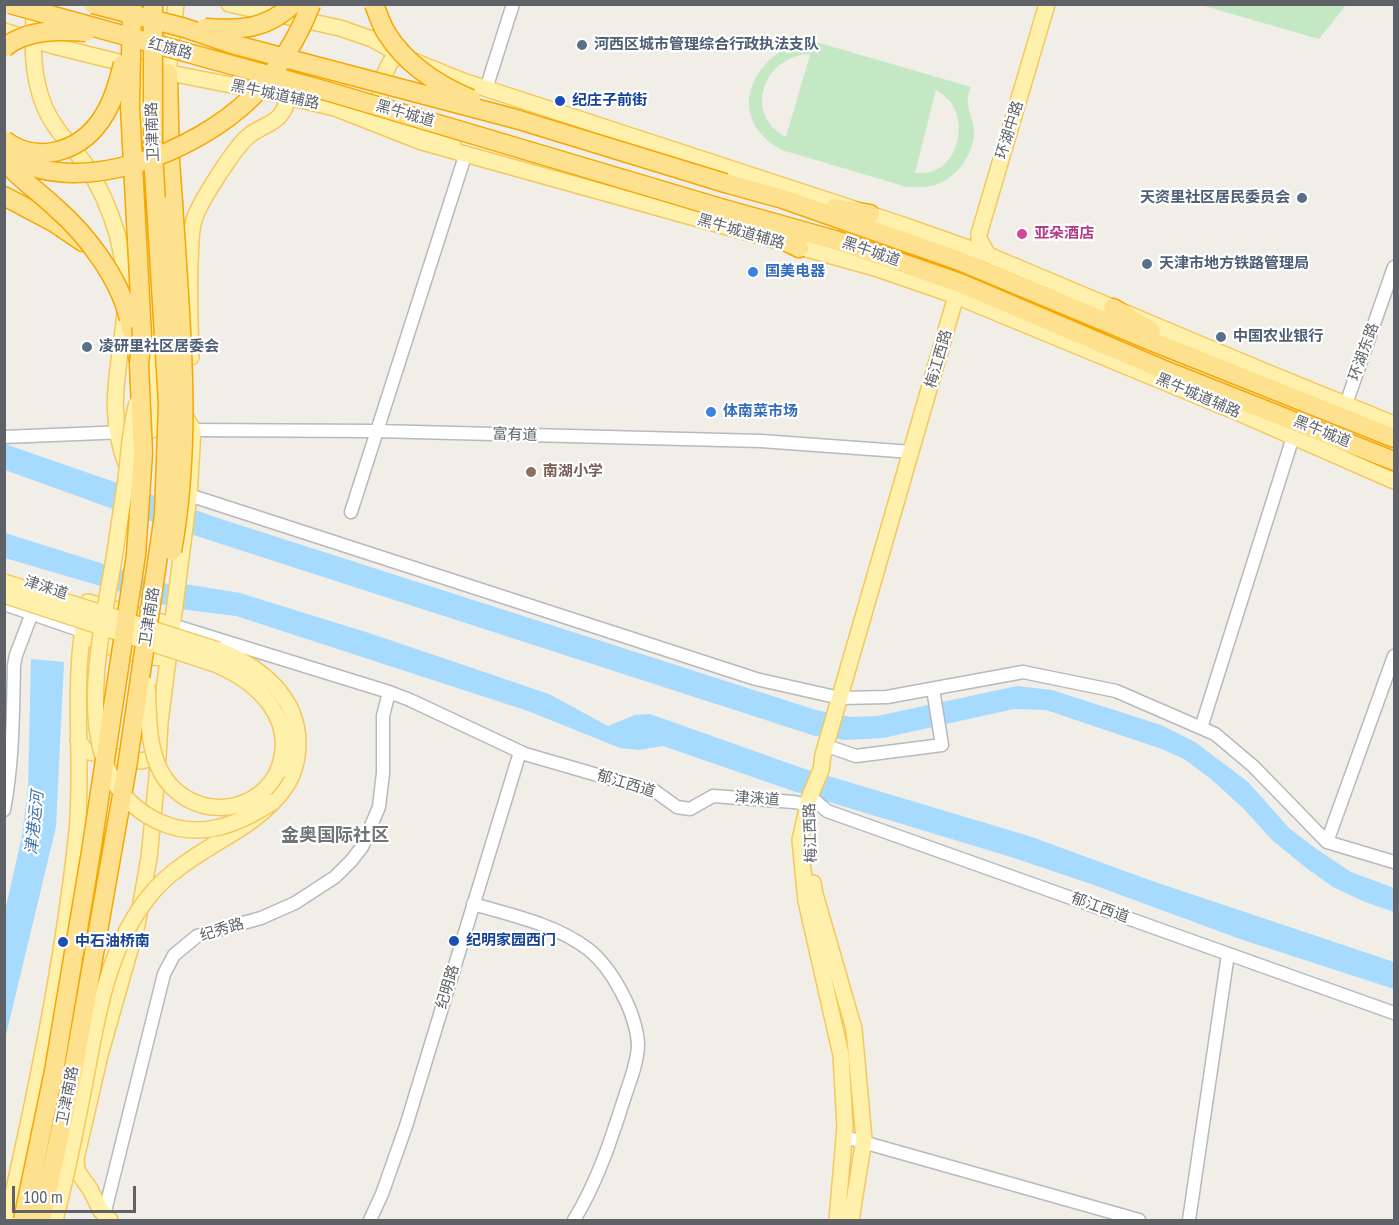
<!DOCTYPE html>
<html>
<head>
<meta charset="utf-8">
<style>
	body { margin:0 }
	#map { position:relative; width:1399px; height:1225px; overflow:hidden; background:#f0eee6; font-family:"PT Sans Narrow",sans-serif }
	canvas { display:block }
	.frame { position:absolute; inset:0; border:6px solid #5e6267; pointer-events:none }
	.scale { position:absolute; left:12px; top:1186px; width:124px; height:27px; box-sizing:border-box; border:3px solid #5e6267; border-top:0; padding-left:8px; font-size:18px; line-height:21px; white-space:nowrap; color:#5e6267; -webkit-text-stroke:4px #fff; paint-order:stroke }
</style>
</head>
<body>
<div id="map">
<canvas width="1399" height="1225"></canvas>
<div class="frame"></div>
<div class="scale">100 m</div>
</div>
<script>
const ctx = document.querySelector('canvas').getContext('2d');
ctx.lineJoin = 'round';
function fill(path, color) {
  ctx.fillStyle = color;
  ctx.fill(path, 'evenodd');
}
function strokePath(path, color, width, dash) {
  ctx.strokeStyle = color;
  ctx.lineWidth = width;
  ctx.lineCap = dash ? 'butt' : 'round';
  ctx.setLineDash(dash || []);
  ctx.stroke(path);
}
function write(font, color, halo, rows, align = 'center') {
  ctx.font = font + ' "PT Sans Narrow","Noto Sans SC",sans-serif';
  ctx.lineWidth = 4.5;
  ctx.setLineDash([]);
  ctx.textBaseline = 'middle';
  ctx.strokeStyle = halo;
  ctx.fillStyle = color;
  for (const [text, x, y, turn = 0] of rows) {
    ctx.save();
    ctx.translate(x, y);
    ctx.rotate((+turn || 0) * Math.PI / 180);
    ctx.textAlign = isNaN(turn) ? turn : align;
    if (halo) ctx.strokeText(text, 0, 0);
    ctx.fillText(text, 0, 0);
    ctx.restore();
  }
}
fill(new Path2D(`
	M 1201,5 L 1346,4 L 1346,5 L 1319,39 Z
	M 807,41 L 816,42 L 971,87 C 969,92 967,99 968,105 C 969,114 974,122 974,132 C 974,154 957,178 935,185 C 926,188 917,187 907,187 L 782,150 C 775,146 768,142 763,136 C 728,99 765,48 807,41 ZM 809,54 L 810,55 L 786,137 C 742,114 764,56 809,54 ZM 936,90 C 942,94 950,99 953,106 C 965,127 958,161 934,171 C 928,173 921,173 915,173 Z`), '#c3e8c3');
fill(new Path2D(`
	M 5,444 L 221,519 L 816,710 L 851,717 L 877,716 L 1017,686 L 1052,690 L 1161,725 L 1195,742 L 1248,782 L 1290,829 L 1318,850 L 1351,872 L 1394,888 L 1394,912 L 1365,902 L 1333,887 L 1305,867 L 1272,840 L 1244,809 L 1211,779 L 1184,759 L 1162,749 L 1046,710 L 1014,709 L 883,738 L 846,740 L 815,736 L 113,509 L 5,470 Z
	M 5,533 L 174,586 L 185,584 L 240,593 L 369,633 L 549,694 L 608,726 L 635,715 L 650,714 L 805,769 L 1029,836 L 1152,881 L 1394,962 L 1394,989 L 1240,939 L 1091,884 L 1011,857 L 796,792 L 663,746 L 639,750 L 620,748 L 528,711 L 236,616 L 179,609 L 5,558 Z
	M 31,659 L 64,662 L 56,827 L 5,1039 L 5,911 L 22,836 L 28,788 Z`), '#a7daff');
const minor = new Path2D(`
	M 486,89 L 513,4
	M 1346,404 L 1394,267
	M 186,430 L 377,431 L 761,441 L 912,452
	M 4,437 L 126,432
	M 189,495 L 756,679 L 840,698 L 887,697 L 1023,672 L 1116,691 L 1215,734 L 1253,766 L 1327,842 L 1394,862
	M 351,512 L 466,153
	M 4,604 L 82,631
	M 172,625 L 389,692 L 410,700 L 525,754 L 632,785 L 652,789 L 677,807 L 690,809 L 713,796 L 794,802 L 808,805
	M 1201,728 L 1293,437
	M 827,746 L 856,756 L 942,745 L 933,689
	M 810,796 L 827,811 L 1394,1013
	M 4,810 C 13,762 13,714 14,665 L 16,655 L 32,613
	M 1327,842 L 1394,656
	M 473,904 C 511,915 555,924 588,949 C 612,968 636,1012 638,1044 C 638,1060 631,1079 626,1093 C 612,1137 598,1181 574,1220
	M 845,1137 L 1139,1220
	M 104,1215 L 164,974 L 174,955 L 197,936 L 261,918 L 295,903 L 335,877 L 351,861 L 362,847 L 379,807 L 383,773 L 383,716 L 389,692
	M 370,1220 L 382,1194 L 406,1126 L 520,752
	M 1189,1220 L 1228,954`);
const major = new Path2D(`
	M 35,4 C 32,38 31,76 45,108 C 54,129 71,145 85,164 C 99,185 110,210 117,234 C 122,255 128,281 126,302 C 122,363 103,407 128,469
	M 229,4 L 340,28 L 372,39 L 404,57 L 463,81 L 906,226 L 988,255 L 1259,369 L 1394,424
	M 4,31 L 54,46 L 139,67 L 262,91 L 335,108 L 422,142 L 875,268 L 956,296 L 1239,413 L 1394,481
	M 404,57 L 393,58 C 383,73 377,96 381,112 L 442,137 L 453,145
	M 139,67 L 140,139
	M 168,73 L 176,4
	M 988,255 L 979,239 L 979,234 L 1047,4
	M 149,322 L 152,430
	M 191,357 C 190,325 189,293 190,261 C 191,247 190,233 194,220 C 199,203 227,161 239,146 C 257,121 282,130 288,97
	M 152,368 L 170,391
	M 88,637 C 105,648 142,656 162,658 L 167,654
	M 215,664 C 260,683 299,721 277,773
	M 78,740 L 84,749 L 89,752 L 141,761 L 149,759 L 158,750
	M 215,844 C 241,829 269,812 286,786 C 294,774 298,758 298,742 C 297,695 259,666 218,650
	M 813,883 L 815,894 L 854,1029 L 864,1139 L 851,1220
	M 7,1220 C 36,1093 63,963 77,832 C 84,755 70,678 88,602 L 172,625
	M 110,1220 L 101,1211 L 90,1189 L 77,1171 L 76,1159 L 100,1055 L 137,925 L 149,858 L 157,776 L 160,722 L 189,495 L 193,430 L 183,412
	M 837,1220 L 845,1127 L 841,1055 L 806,901 L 800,840 L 810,796 L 821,770 L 823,755 L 956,296`);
const highway = new Path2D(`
	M 168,73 L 170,162 L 173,202
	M 725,183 L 783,199 L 957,260 L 1156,343 L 1394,438
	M 4,196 L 55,223 L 83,242
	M 717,207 L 835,240 L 960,283 L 1162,369 L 1394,461
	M 835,208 L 870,214
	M 753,225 L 799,248
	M 1113,308 L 1151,331
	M 129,319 L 139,361`);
strokePath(minor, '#b6b9bd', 15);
strokePath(major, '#f4c85c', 18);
strokePath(highway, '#f6a700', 21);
strokePath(minor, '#fff', 12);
strokePath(major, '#fff1ac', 15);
strokePath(highway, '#fee18f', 18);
const majorBridge = new Path2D(`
	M 137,403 C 130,428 129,453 126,479 C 123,501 119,524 116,546 C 104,629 58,779 162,823 C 202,840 239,824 273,802
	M 4,582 L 218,650
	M 4,595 L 215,664
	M 147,685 C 149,713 147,746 161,772 C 186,818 252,820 277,773
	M 55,1220 C 67,1175 76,1128 85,1082 C 97,1017 107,948 150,895 C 167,874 192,858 215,844`);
const highwayBridge = new Path2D(`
	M 10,4 L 330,92 L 717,207
	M 93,4 L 185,28 L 232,44 L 516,119 L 725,183
	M 374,4 C 378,14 381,25 387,34 C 406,64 438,85 471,99
	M 205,28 C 240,30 266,30 293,4
	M 4,48 C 26,29 59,30 86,32
	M 4,140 C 37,165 79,152 101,120 C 113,103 118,83 123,64
	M 4,154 C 78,201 196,152 252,97 C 277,71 298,38 311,4
	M 4,161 C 20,179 39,192 56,208 C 87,235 120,279 129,319
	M 172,551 C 193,436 180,318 173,202
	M 23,1220 L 54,1071 L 91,852 L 136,555 L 143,453 L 139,364 L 142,336 L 130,107 L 132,4
	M 41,1220 L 72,1078 L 127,767 L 164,515 L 168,404 L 153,153 L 153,4`);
strokePath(majorBridge, '#f4c85c', 18, []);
strokePath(highwayBridge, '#f6a700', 21, []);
strokePath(majorBridge, '#fff1ac', 15);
strokePath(highwayBridge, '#fee18f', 18);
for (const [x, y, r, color] of [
	[582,45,6,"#5c6f8a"],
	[560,101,6,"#1a4fb4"],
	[1302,198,6,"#5c6f8a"],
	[1022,234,6,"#d1479c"],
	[1147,264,6,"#5c6f8a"],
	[753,272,6,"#3f7fe0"],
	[1221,337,6,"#5c6f8a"],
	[87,347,6,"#5c6f8a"],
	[711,412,6,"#3f7fe0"],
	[531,472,6,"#8d6e63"],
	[454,941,6,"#1a4fb4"],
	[63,942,6,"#1a4fb4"]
]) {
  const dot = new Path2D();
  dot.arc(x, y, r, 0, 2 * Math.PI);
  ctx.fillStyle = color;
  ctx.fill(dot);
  strokePath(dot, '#fff', 2);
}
write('bold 15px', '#4e5e75', '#fff', [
	["河西区城市管理综合行政执法支队",594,45],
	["天资里社区居民委员会",1290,198,"right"],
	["天津市地方铁路管理局",1159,264],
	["中国农业银行",1233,337],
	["凌研里社区居委会",99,347]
], 'left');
write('15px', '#5e6267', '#fff', [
	["红旗路",170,49,15],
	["黑牛城道辅路",275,95,12],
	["黑牛城道",405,114,16],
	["环湖中路",1010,130,-73],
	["卫津南路",153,132,-92],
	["黑牛城道辅路",741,232,16],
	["黑牛城道",871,252,19],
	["环湖东路",1364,352,-70],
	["梅江西路",939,359,-74],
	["黑牛城道辅路",1198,396,23],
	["黑牛城道",1322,432,22],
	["富有道",515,435,2],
	["津涞道",46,588,18],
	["卫津南路",150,617,-81],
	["郁江西道",626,784,17],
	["津涞道",757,799,4],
	["梅江西路",811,833,-92],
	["郁江西道",1100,908,20],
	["纪秀路",222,930,-17],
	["纪明路",448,987,-73],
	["卫津南路",68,1096,-79]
]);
write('bold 15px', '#164399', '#fff', [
	["纪庄子前街",572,101],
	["纪明家园西门",466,941],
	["中石油桥南",75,942]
], 'left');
write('bold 15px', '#b23c85', '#fff', [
	["亚朵酒店",1034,234]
], 'left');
write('bold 15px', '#366cbe', '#fff', [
	["国美电器",765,272],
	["体南菜市场",723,412]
], 'left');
write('bold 15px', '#785e54', '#fff', [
	["南湖小学",543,472]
], 'left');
write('italic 16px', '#3e74ab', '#fff', [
	["津港运河",35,823,-84]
]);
write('bold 18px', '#6f7479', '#fff', [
	["金奥国际社区",335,836]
]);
</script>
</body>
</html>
